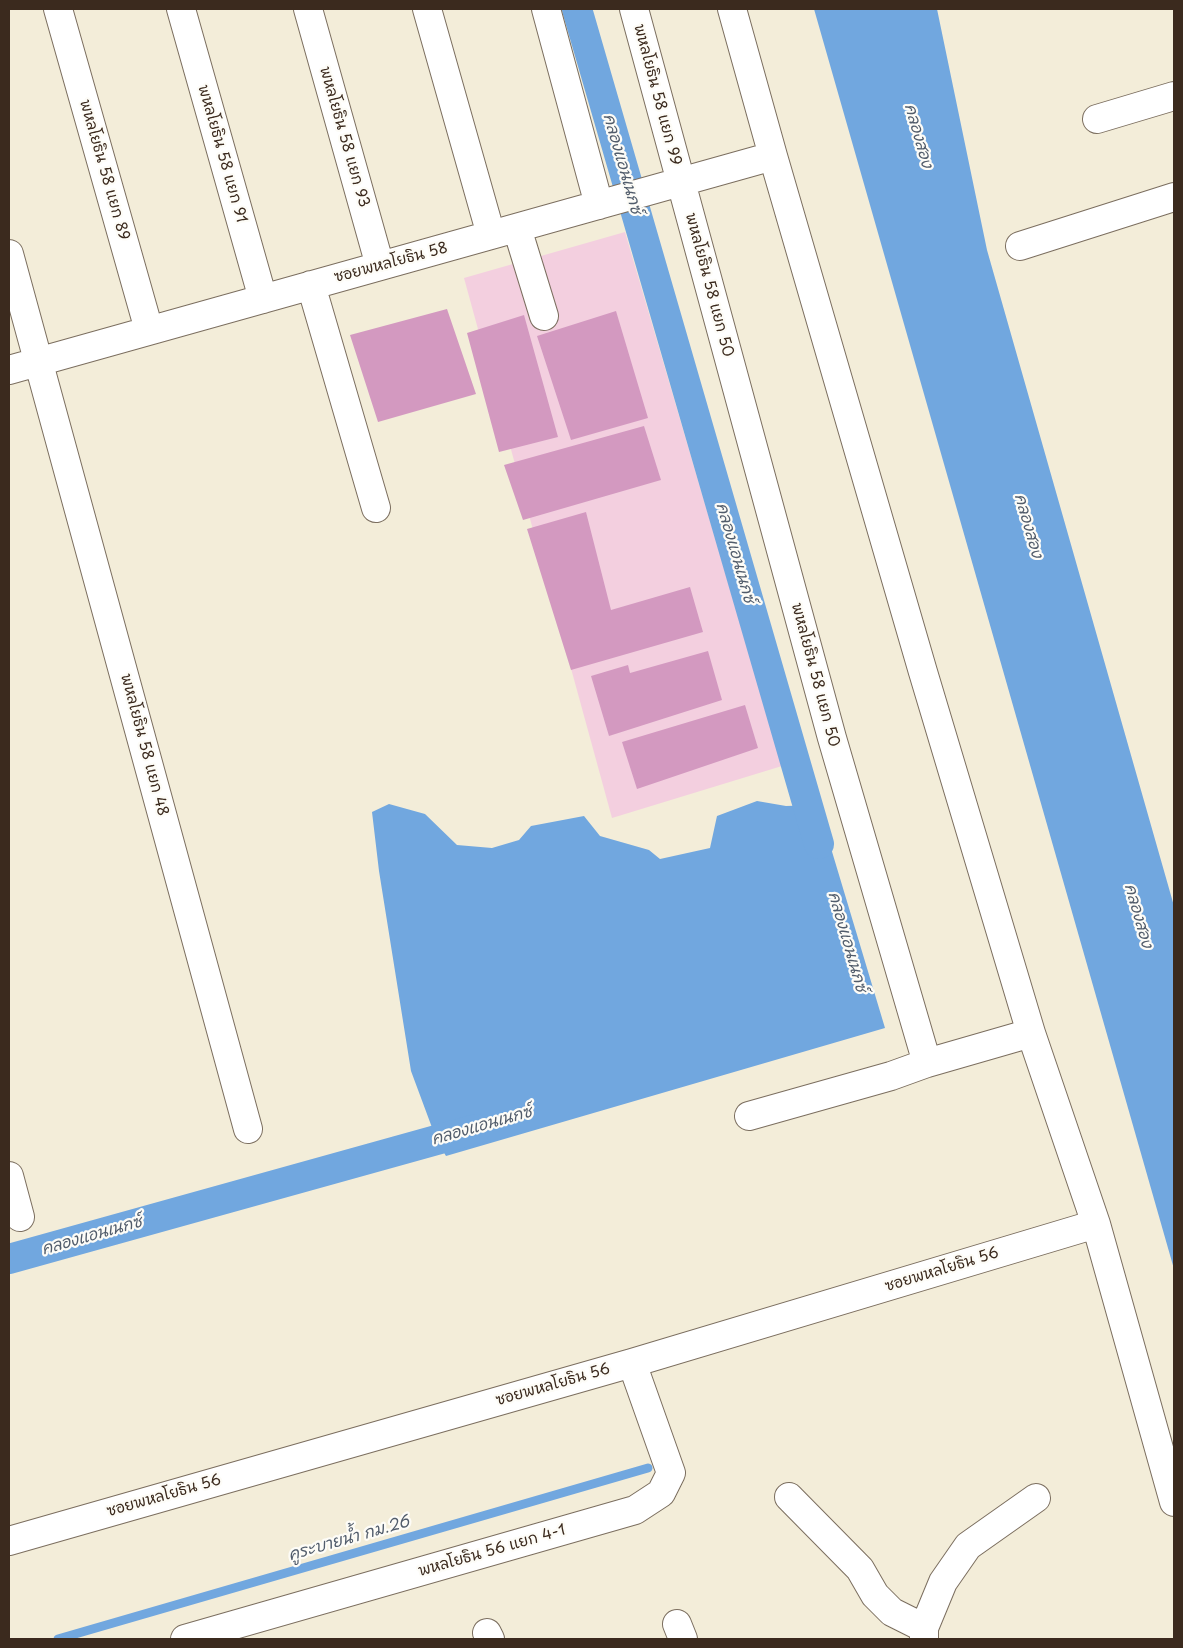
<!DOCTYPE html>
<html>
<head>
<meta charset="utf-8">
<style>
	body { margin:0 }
	#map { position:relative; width:1183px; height:1648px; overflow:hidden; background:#f3edd9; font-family:"Playpen Sans",sans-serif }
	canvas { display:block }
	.frame { position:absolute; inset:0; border:10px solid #3b2a1e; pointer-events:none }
</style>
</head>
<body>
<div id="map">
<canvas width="1183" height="1648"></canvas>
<div class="frame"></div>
</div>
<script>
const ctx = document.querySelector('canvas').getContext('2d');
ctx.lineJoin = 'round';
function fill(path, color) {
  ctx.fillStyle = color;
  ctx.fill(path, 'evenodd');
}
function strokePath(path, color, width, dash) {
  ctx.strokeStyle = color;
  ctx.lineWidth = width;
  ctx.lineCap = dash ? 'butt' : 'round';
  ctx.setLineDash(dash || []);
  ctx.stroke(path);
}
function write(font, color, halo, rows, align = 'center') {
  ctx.font = font + ' "Playpen Sans","Playpen Sans Thai",sans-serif';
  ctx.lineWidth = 4.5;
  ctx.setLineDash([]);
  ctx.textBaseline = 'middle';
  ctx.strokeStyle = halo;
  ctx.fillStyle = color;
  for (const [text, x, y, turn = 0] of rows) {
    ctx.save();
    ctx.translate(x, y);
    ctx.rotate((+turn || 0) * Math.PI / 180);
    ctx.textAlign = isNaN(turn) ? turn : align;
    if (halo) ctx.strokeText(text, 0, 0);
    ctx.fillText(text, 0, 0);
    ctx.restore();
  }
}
fill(new Path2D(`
	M 625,232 L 782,766 L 612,818 L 464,278 Z`), '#f3cfdf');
fill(new Path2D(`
	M 814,9 L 937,9 L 987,250 L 1174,906 L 1174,1269 Z
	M 757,801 L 786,806 L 818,805 L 885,1028 L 446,1156 L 437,1141 L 411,1071 L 379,871 L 372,812 L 389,804 L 425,814 L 457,845 L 492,848 L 519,840 L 531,826 L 584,816 L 600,836 L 649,850 L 660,859 L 710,848 L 717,816 Z`), '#71a7df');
strokePath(new Path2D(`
	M 58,1639 L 648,1468`), '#71a7df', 9);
strokePath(new Path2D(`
	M 577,9 L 819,844
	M 9,1259 L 476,1129`), '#71a7df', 30);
fill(new Path2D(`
	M 447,309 L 476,394 L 378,422 L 350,335 Z
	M 616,311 L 648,418 L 571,440 L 537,336 Z
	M 524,315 L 558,437 L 499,452 L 467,333 Z
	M 644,426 L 661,480 L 523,520 L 504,465 Z
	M 586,512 L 611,610 L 690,587 L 703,632 L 571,670 L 527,529 Z
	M 708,651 L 722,700 L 609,736 L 591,676 L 628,665 L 630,673 Z
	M 745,705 L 758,748 L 637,789 L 622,742 Z`), '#d399c0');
const minor = new Path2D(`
	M 58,9 L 149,330
	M 181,9 L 263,299
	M 308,9 L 380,266
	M 427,9 L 491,235
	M 546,9 L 599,205
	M 634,9 L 832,738 L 927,1063 L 1031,1033
	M 732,9 L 773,156 L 923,672 L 1031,1033 L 1096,1224 L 1174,1502
	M 1097,119 L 1174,96
	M 517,228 L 544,316
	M 1020,246 L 1174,197
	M 9,254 L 248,1129
	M 311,285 L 376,508
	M 9,370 L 773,156
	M 749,1116 L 891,1076 L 927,1063
	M 9,1176 L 20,1217
	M 789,1497 L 860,1569 L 875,1595 L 892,1612 L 924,1628
	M 9,1541 L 632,1363 L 1096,1224
	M 677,1624 L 683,1639
	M 487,1633 L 490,1639
	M 185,1639 L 635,1510 L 661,1493 L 671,1473 L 632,1363
	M 924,1639 L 924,1628 L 943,1582 L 968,1546 L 1036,1498`);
strokePath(minor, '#7b6e5f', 30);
strokePath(minor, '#fff', 28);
write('15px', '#3b2a1e', '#fdfcf7', [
	["พหลโยธิน 58 แยก 99",657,95,75],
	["พหลโยธิน 58 แยก 93",344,137,74],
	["พหลโยธิน 58 แยก 91",222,154,74],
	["พหลโยธิน 58 แยก 89",104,170,74],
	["ซอยพหลโยธิน 58",391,263,-15],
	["พหลโยธิน 58 แยก 50",709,285,75],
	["พหลโยธิน 58 แยก 50",815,675,75],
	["พหลโยธิน 58 แยก 48",144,745,75],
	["ซอยพหลโยธิน 56",942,1270,-17],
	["ซอยพหลโยธิน 56",553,1385,-16],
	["ซอยพหลโยธิน 56",164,1496,-16],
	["พหลโยธิน 56 แยก 4-1",492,1551,-16]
]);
write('italic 16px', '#515c6b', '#fdfcf7', [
	["คลองสอง",918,136,74],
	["คลองแอนเนกซ์",622,164,74],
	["คลองสอง",1028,526,74],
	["คลองแอนเนกซ์",735,553,74],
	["คลองสอง",1138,916,74],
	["คลองแอนเนกซ์",847,942,74],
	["คลองแอนเนกซ์",482,1126,-16],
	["คลองแอนเนกซ์",92,1236,-16],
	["คูระบายน้ำ กม.26",349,1539,-16]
]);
</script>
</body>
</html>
